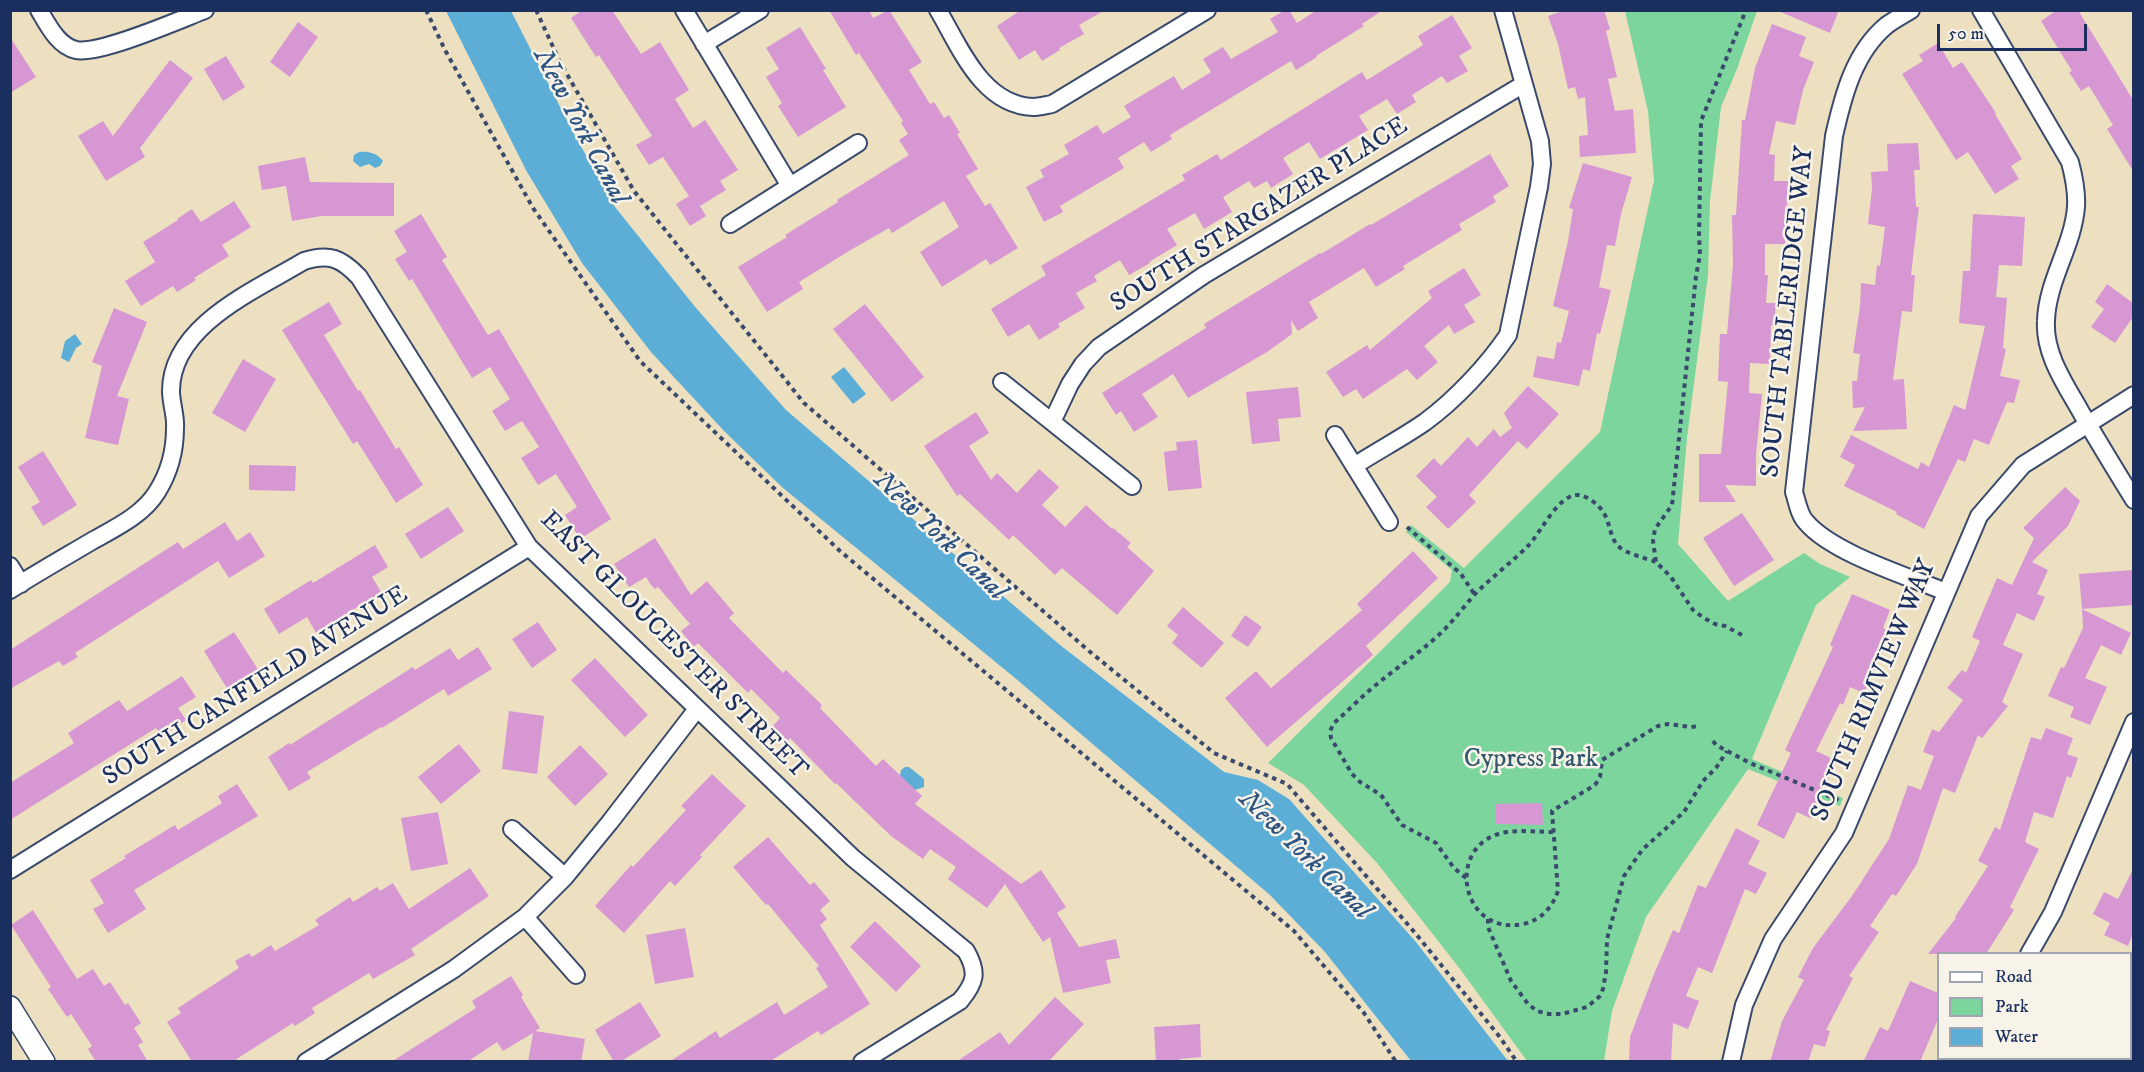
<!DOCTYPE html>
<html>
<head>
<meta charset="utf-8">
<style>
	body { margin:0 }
	#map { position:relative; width:2144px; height:1072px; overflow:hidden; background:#ede0c0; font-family:"IM FELL DW Pica",serif }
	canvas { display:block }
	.frame { position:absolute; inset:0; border:12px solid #1b2f5e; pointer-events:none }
	.legend { position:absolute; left:1937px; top:952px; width:195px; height:108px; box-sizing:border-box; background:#f7f3e8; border:2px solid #9fa5b1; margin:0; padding:8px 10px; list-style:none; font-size:18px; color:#1b2f5e }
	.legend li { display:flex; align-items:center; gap:12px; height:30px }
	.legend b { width:30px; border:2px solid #9fa5b1 }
	.scale { position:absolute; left:1937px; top:24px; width:150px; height:27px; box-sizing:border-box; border:3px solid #1b2f5e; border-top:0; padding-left:8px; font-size:18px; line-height:21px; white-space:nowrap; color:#1b2f5e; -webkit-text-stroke:4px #f7f3e8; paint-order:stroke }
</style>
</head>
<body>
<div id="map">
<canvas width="2144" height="1072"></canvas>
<div class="frame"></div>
<ul class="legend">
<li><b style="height:8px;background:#fff"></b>Road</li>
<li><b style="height:16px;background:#7bd59c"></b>Park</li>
<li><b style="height:16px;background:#5caed7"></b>Water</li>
</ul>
<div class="scale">50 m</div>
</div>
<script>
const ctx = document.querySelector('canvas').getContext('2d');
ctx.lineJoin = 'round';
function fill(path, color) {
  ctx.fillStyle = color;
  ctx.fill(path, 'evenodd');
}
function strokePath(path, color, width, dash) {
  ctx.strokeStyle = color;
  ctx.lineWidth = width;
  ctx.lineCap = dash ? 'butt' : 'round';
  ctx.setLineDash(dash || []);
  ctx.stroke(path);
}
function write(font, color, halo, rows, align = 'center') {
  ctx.font = font + ' "IM FELL DW Pica",serif';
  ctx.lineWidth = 5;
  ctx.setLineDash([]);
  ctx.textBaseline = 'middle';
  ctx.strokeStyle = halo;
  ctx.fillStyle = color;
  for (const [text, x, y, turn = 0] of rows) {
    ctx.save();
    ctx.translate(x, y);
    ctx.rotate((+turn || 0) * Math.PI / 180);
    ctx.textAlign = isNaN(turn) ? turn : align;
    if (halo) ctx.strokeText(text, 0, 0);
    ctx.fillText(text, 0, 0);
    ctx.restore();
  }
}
fill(new Path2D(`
	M 1625,11 L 1757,11 L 1737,69 L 1721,107 L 1710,201 L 1708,275 L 1687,438 L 1678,544 L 1728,601 L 1804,553 L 1820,564 L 1850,577 L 1816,605 L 1752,759 L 1843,798 L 1840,806 L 1748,769 L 1646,917 L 1612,1011 L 1604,1061 L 1527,1061 L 1460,969 L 1377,863 L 1304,785 L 1268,763 L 1450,582 L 1452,570 L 1406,532 L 1411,525 L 1464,568 L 1600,432 L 1654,180 L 1648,111 Z`), '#7bd59c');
fill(new Path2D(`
	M 446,11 L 511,11 L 574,134 L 615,207 L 696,308 L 786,410 L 1060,645 L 1224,772 L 1258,780 L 1289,799 L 1416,942 L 1508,1061 L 1411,1061 L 1325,952 L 1270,895 L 1015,678 L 783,488 L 725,432 L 672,375 L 651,352 L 582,263 L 527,172 Z
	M 359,152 C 368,151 377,153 383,161 L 380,166 L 375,168 L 369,164 L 360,167 L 353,161 L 354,155 Z
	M 75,334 L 82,344 L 76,348 L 69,362 L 61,358 L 65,341 Z
	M 844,367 L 866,394 L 853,404 L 831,377 Z
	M 905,767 L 909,767 L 924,779 L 924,787 L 915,790 L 900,776 L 901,770 Z`), '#5caed7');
fill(new Path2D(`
	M 582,10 L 612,10 L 641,54 L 660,42 L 689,90 L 675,99 L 693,128 L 705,120 L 738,170 L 720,181 L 726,190 L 700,206 L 706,216 L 690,226 L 676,204 L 689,196 L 663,157 L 649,165 L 636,145 L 652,136 L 599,55 L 596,57 L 571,18 Z
	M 829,10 L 869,10 L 873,18 L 889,10 L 922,62 L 909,70 L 930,104 L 934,102 L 944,118 L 949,115 L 960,133 L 957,134 L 978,169 L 966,176 L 985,206 L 990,203 L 1018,248 L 990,265 L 986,259 L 942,287 L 920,252 L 959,227 L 944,201 L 892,233 L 889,228 L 849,251 L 799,282 L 803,289 L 767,312 L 738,267 L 787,237 L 785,235 L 838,202 L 837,200 L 909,155 L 899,140 L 908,134 L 901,123 L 903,121 L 859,53 L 856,55 Z
	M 1021,10 L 1105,10 L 1079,25 L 1084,34 L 1059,48 L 1060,50 L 1042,61 L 1035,50 L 1019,60 L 997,26 Z
	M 1285,10 L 1289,10 L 1297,23 L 1317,10 L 1383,10 L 1362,24 L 1364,26 L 1316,56 L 1317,57 L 1296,70 L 1291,61 L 1170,135 L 1172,139 L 1151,152 L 1144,142 L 1118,158 L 1124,168 L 1060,206 L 1063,212 L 1044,222 L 1026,187 L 1044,177 L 1040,170 L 1069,154 L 1064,145 L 1097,125 L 1103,134 L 1131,117 L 1124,106 L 1174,76 L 1182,90 L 1211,72 L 1203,59 L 1223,47 L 1231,59 L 1278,32 L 1270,19 Z
	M 1566,10 L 1604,10 L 1610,29 L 1606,31 L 1617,77 L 1608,79 L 1615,111 L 1633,109 L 1636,153 L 1580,157 L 1579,136 L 1588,135 L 1585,97 L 1578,99 L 1575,87 L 1568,89 L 1558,44 L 1548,16 Z
	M 1776,10 L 1839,10 L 1830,33 Z
	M 2057,10 L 2078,10 L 2133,100 L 2133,171 L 2107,129 L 2113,125 L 2089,86 L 2081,91 L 2069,72 L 2072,71 L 2041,21 Z
	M 1452,15 L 1472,48 L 1459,56 L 1468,71 L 1447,83 L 1442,76 L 1412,95 L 1416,102 L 1397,114 L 1387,99 L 1359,116 L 1368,130 L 1320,159 L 1309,142 L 1283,158 L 1293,174 L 1271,188 L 1267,181 L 1254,188 L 1249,181 L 1223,197 L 1232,212 L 1204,229 L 1195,213 L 1167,229 L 1177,245 L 1149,262 L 1150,263 L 1129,275 L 1120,260 L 1094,276 L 1097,281 L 1076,293 L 1085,308 L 1058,324 L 1060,327 L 1039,340 L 1029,324 L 1008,337 L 991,309 L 1046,275 L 1041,266 L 1185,180 L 1182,175 L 1217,154 L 1221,160 L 1362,72 L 1367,80 L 1423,45 L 1418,36 Z
	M 298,22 L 318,37 L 290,77 L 270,62 Z
	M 1772,24 L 1806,37 L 1799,56 L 1814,62 L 1803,90 L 1795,125 L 1776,121 L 1769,154 L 1775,155 L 1774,181 L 1788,181 L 1787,206 L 1785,206 L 1785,244 L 1765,244 L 1765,275 L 1768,275 L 1766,303 L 1776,303 L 1774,326 L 1771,325 L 1770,364 L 1750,363 L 1749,393 L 1762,394 L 1756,455 L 1756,486 L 1725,485 L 1736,502 L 1699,502 L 1699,454 L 1721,454 L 1728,382 L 1718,381 L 1720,334 L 1727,334 L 1733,265 L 1732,215 L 1736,215 L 1742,120 L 1745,120 L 1755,68 Z
	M 800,27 L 826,69 L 823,70 L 846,107 L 798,137 L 778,106 L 782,103 L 766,77 L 779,69 L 766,48 Z
	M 10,37 L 36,77 L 10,93 Z
	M 1938,43 L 1953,68 L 1962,62 L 1996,113 L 1995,114 L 2022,159 L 2011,166 L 2019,179 L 1995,194 L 1968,152 L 1956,160 L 1902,74 L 1923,61 L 1919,55 Z
	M 226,56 L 245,87 L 223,101 L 204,69 Z
	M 170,60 L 193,78 L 140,148 L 145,157 L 106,181 L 78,136 L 103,121 L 113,136 Z
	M 1918,143 L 1920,170 L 1914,170 L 1916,207 L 1919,207 L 1911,275 L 1915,275 L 1912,312 L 1902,311 L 1893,380 L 1904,379 L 1907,429 L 1853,431 L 1865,407 L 1853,408 L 1852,381 L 1857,381 L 1860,354 L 1853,353 L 1860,306 L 1861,283 L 1875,285 L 1877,265 L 1880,266 L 1885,227 L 1868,224 L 1872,189 L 1871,172 L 1888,171 L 1887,144 Z
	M 1490,154 L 1509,186 L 1493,196 L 1496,202 L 1459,224 L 1462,230 L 1403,266 L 1405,269 L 1376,287 L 1364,268 L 1309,302 L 1318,318 L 1298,331 L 1291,320 L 1292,334 L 1267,352 L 1188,398 L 1173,374 L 1142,394 L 1158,417 L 1134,432 L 1121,411 L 1116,415 L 1102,393 L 1206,328 L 1204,324 L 1320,253 L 1321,254 L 1370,224 L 1371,225 Z
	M 305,157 L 310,182 L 394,183 L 394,216 L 321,216 L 292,221 L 286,186 L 262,190 L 258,166 Z
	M 1583,163 L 1632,177 L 1621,214 L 1615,246 L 1607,245 L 1599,287 L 1611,290 L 1600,334 L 1597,333 L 1590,371 L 1583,369 L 1579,386 L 1533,377 L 1537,356 L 1554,359 L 1557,342 L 1561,343 L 1569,311 L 1553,306 L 1568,241 L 1573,209 L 1569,208 Z
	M 234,201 L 251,227 L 222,245 L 229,256 L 194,278 L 196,280 L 177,292 L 173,286 L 141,306 L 125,281 L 155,262 L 143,242 L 178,220 L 177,219 L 192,209 L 201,222 Z
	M 421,214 L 447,257 L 442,260 L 488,335 L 499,329 L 611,519 L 580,539 L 565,515 L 577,507 L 556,474 L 538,485 L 521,458 L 539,447 L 522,421 L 505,431 L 492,411 L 510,399 L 490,367 L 472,378 L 412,279 L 409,281 L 395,259 L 407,252 L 394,231 Z
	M 1973,214 L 2025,217 L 2022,266 L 1999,265 L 1996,297 L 2007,298 L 2003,348 L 2006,349 L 2000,376 L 2020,380 L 2014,403 L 2007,402 L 1989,445 L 1974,439 L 1965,462 L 1958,459 L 1924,529 L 1896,514 L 1897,512 L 1844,486 L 1855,465 L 1840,457 L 1851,435 L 1918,469 L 1921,462 L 1929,467 L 1954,405 L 1965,410 L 1985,326 L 1959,323 L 1963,271 L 1970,271 Z
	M 1464,268 L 1481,295 L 1464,305 L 1475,322 L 1454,334 L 1449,325 L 1424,346 L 1438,362 L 1417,380 L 1407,369 L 1363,399 L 1356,389 L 1343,397 L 1326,372 L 1367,345 L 1370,350 L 1432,298 L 1428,291 Z
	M 2107,284 L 2133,303 L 2133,317 L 2115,343 L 2091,327 L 2104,309 L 2095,302 Z
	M 329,302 L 342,324 L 324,335 L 358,391 L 360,390 L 396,449 L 399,447 L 423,485 L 396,503 L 357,441 L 353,444 L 282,330 Z
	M 865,304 L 924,377 L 892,402 L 833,329 Z
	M 114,308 L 147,322 L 117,396 L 129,399 L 118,445 L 85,438 L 102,366 L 92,362 Z
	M 243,359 L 276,379 L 245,432 L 212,413 Z
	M 1528,386 L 1559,414 L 1527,449 L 1518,441 L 1469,495 L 1476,502 L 1448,529 L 1426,507 L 1437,497 L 1416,476 L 1434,458 L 1441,466 L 1468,437 L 1477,447 L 1494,429 L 1500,437 L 1512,428 L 1504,413 Z
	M 1298,387 L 1301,417 L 1278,419 L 1280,441 L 1252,444 L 1246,392 Z
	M 976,412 L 989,433 L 969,446 L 991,480 L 997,473 L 1017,493 L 1039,469 L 1059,487 L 1042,505 L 1065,527 L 1086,505 L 1112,529 L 1113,528 L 1131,543 L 1127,547 L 1154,571 L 1117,615 L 1062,568 L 1055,575 L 1013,535 L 1009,540 L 960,494 L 957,496 L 924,446 Z
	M 1197,440 L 1202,488 L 1168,491 L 1164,452 L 1177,450 L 1176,442 Z
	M 43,451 L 77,505 L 43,526 L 31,507 L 40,502 L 18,467 Z
	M 249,465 L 296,466 L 295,491 L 249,490 Z
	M 2065,487 L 2080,501 L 2068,526 L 2032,562 L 2048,570 L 2037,594 L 2045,597 L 2034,621 L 2017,613 L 2003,645 L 2023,654 L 2002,702 L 2008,706 L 1982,738 L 1978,735 L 1955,793 L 1943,788 L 1917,864 L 1896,896 L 1892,894 L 1870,926 L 1879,932 L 1849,976 L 1853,978 L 1826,1030 L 1830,1031 L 1825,1047 L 1814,1044 L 1808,1062 L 1770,1062 L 1782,1021 L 1804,980 L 1798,977 L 1813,948 L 1852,896 L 1889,839 L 1908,785 L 1921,790 L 1934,756 L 1923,752 L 1932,729 L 1939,732 L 1963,700 L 1947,688 L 1962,670 L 1966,673 L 1980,641 L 1972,637 L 1997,578 L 2012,585 L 2034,538 L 2023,528 Z
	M 448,507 L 464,531 L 421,559 L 405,534 Z
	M 1742,513 L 1774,560 L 1734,586 L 1703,538 Z
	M 225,522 L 237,541 L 250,532 L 265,556 L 229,578 L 218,561 L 75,653 L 78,657 L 63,666 L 59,661 L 10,689 L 10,650 L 178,542 L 183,549 Z
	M 655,538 L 691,595 L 707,581 L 734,613 L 729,618 L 783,673 L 786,670 L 822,705 L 820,708 L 876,766 L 883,759 L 922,796 L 915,804 L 1021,884 L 1041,870 L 1066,907 L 1057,913 L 1079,947 L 1116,939 L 1120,958 L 1106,960 L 1111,983 L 1063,993 L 1050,937 L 1043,942 L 1005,884 L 987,908 L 948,879 L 956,867 L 930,849 L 923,859 L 891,836 L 836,783 L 835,784 L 790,738 L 788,741 L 773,726 L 780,718 L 751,689 L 748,693 L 698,643 L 694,647 L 681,631 L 690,624 L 658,587 L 655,589 L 651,585 L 646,577 L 629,587 L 614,564 Z
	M 375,545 L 388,567 L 372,577 L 383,595 L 362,607 L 361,605 L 316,633 L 307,617 L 279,634 L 264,609 L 311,580 L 313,583 Z
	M 1413,551 L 1438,578 L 1366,646 L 1373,655 L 1267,747 L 1225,698 L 1256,671 L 1271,688 L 1362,610 L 1357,604 Z
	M 2133,570 L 2133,605 L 2082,609 L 2079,574 Z
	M 1852,594 L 1890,610 L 1883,628 L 1892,632 L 1864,693 L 1850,687 L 1843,705 L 1840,703 L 1816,751 L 1837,761 L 1819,798 L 1821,799 L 1812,819 L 1797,812 L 1784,839 L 1757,825 L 1791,753 L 1785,750 L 1833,647 L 1830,645 Z
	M 1183,607 L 1224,643 L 1202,668 L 1172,643 L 1178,635 L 1167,626 Z
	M 2082,609 L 2131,633 L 2121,655 L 2101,645 L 2085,678 L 2107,687 L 2090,725 L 2070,717 L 2074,707 L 2048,696 L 2061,667 L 2064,668 L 2083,628 Z
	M 1245,615 L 1262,627 L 1248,647 L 1231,636 Z
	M 538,622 L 557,650 L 532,668 L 512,639 Z
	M 234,632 L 259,671 L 228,690 L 204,651 Z
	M 478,647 L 492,669 L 448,696 L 444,689 L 382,728 L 381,727 L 307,772 L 311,778 L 289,791 L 268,757 L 289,743 L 290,745 L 413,667 L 415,670 L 450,648 L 458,660 Z
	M 595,658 L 648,715 L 625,737 L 571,680 Z
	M 182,676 L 196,697 L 178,708 L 186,720 L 162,736 L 156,728 L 10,820 L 10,783 L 74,743 L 68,733 L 119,700 L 127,711 Z
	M 509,711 L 544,716 L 537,774 L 502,769 Z
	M 2046,728 L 2073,738 L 2067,754 L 2078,758 L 2071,778 L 2067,776 L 2053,818 L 2034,812 L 2025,842 L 2039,849 L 2010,907 L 2014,910 L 1986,954 L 1928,954 L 1956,918 L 1955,917 L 1988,866 L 1978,861 L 1995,827 L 2000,830 L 2031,737 L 2041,740 Z
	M 459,744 L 481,771 L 441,804 L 418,777 Z
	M 580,745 L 608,774 L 575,806 L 547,777 Z
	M 712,774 L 746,806 L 700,855 L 702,857 L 675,886 L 670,881 L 624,933 L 595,906 L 631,865 L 633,867 L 686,810 L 681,806 Z
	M 237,784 L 258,816 L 134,890 L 146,909 L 108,933 L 93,909 L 104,903 L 90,880 L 126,858 L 124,856 L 175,825 L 178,830 L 222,803 L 218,796 Z
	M 1542,803 L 1543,825 L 1496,824 L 1496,804 Z
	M 438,812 L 448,864 L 411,871 L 401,818 Z
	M 1736,828 L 1760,841 L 1748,864 L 1767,873 L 1756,894 L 1745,889 L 1712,973 L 1698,967 L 1686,996 L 1699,1001 L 1688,1029 L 1673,1023 L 1671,1062 L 1629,1062 L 1630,1037 L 1654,974 L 1673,930 L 1679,933 L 1698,885 L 1706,888 Z
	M 768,837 L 810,885 L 814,882 L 830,901 L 820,910 L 827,919 L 820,925 L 870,1004 L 821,1035 L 818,1031 L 769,1062 L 669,1062 L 716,1031 L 720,1038 L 777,1002 L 784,1015 L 828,987 L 816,968 L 819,966 L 768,904 L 766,905 L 733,867 Z
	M 470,868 L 489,896 L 411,949 L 415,955 L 373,979 L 369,973 L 312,1008 L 315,1013 L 295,1026 L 293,1023 L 232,1062 L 192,1062 L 167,1022 L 181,1013 L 178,1008 L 239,968 L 235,961 L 249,953 L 252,957 L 271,945 L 275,951 L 319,925 L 315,920 L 350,897 L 353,902 L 377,887 L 380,891 L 393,883 L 409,909 Z
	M 2133,869 L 2133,934 L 2128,946 L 2104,935 L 2110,923 L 2093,914 L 2104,892 L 2118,899 Z
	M 33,910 L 77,979 L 93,969 L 104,986 L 110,982 L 125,1005 L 128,1003 L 141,1023 L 134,1028 L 143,1042 L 138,1045 L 148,1062 L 96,1062 L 88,1049 L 92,1046 L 71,1014 L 67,1017 L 48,989 L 51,987 L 11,925 Z
	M 875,921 L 921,966 L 896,992 L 850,947 Z
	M 685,928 L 694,977 L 655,984 L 646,935 Z
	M 511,976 L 523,995 L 521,997 L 540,1028 L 535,1031 L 585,1039 L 581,1062 L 528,1062 L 533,1033 L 503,1051 L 497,1042 L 467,1062 L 391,1062 L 476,1008 L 472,1001 Z
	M 1910,981 L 1938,993 L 1938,1019 L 1920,1062 L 1863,1062 L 1880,1027 L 1888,1031 Z
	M 1055,997 L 1084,1024 L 1048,1062 L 956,1062 L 1000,1032 L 1009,1045 Z
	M 640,1002 L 661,1036 L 620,1062 L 614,1062 L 595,1030 Z
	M 1200,1024 L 1201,1057 L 1180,1059 L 1180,1062 L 1156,1062 L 1154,1027 Z`), '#d797d3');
const minor = new Path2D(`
	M 39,10 C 48,25 58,46 76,50 C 99,55 179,20 205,10
	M 684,10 L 790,186
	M 938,10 C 960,47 982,105 1033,107 C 1039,107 1046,105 1052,104 L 1207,10
	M 1911,10 C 1903,15 1894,20 1887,25 C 1854,52 1843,96 1834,136 L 1794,492 C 1797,501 1799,515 1806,522 C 1832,553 1907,576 1946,592
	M 1981,10 L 2070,162 C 2074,177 2077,191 2076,207 C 2073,246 2047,281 2046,321 C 2044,355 2066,385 2082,414 C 2099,443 2116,471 2134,500
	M 704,44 L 760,10
	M 730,224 L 858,143
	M 1002,382 L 1132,486
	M 1052,422 L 1070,384 L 1083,364 L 1099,347 L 1204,275 L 1524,84
	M 1335,435 L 1389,522
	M 1354,466 C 1377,451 1402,438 1425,422 C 1455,400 1487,366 1508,335 L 1539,187 L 1542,164 L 1540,141 L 1503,10
	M 10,566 L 21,584
	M 10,590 C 37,573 65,557 92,541 C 115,528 143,515 157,492 C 169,473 175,451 175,428 C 176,416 171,403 171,391 C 171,325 256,290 304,261 C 329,253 341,258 359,277 L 529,547 L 853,858 L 966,951 C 978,972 976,982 960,1001 L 862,1062
	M 512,829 L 565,877
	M 10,870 L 529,547
	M 525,917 L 576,975
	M 2029,954 L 2053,912 L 2134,722
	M 306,1062 L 454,969 L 525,917 L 565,877 L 610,822 L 697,709
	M 1731,1062 L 1744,1005 L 1773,939 L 1844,833 L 1979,516 L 2023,465 L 2134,395
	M 1962,1062 L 1964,1058`);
const tertiary = new Path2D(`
	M 10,1007 L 44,1062`);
strokePath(minor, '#3a4a6d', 20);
strokePath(tertiary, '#3a4a6d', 24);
strokePath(new Path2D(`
	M 426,10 L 445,50 L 533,208 L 640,361 L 840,551 L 1294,931 L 1364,1013 L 1396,1062
	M 536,10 L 560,62 L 634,191 L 804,403 L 1089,651 L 1214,753 L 1287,784 L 1416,934 L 1499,1036 L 1517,1062
	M 1407,527 L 1461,574 L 1475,595
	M 1742,635 L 1725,626 L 1715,624 L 1704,618 L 1693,610 L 1671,577 L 1656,562 L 1653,541 L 1655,529 L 1672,505 L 1696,276 L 1700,255 L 1699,236 L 1701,121 L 1746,10
	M 1713,741 L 1716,745 L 1750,763 L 1841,801
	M 1553,832 C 1539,832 1522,830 1507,832 C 1443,842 1460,937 1523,924 C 1541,920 1552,908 1558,891 L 1552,811 L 1595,785 L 1600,777 L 1602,760 L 1658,726 L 1668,724 L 1691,727 L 1699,726
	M 1466,878 L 1454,868 L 1436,843 L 1402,825 L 1381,795 L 1360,782 L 1352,774 L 1331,738 L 1330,731 L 1334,723 C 1350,709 1365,693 1382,680 C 1398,667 1416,655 1432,641 C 1449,627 1461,610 1475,594 C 1492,577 1512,562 1529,545 C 1541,532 1559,493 1579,495 C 1583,495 1587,498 1591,500 C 1613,515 1606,532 1618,546 C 1627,554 1645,558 1656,562
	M 1488,919 L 1488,927 L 1511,981 L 1528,1004 L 1537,1011 L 1549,1014 L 1562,1014 L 1587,1007 L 1599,997 L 1603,989 L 1606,972 L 1607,939 L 1624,876 L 1642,850 L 1684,812 L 1703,781 L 1716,768 L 1727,751`), '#3a4a6d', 4, [4.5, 4.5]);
strokePath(minor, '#fff', 16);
strokePath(tertiary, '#fff', 21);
write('26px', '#1b2f5e', '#f7f3e8', [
	["SOUTH STARGAZER PLACE",1260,216,-32],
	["SOUTH TABLERIDGE WAY",1789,312,-84],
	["EAST GLOUCESTER STREET",673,646,45],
	["SOUTH CANFIELD AVENUE",256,687,-32],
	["SOUTH RIMVIEW WAY",1875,691,-67]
]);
write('26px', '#33586e', '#f7f3e8', [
	["Cypress Park",1531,761]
]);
write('italic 27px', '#2e5582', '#f7f3e8', [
	["New York Canal",579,127,62],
	["New York Canal",939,537,44],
	["New York Canal",1304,856,44]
]);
</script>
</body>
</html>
